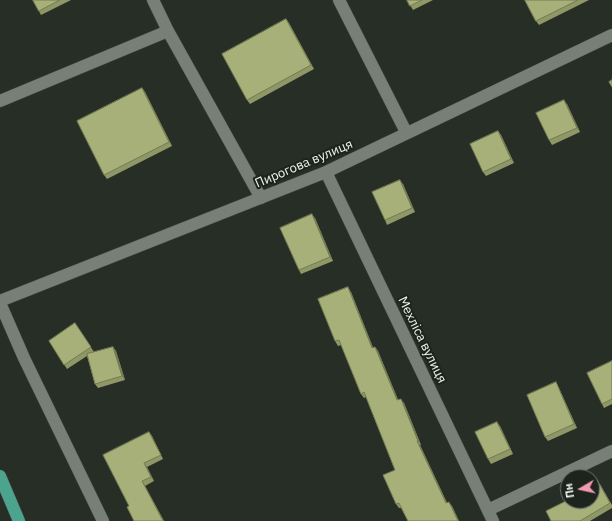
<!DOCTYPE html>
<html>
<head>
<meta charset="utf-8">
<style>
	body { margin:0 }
	#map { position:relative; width:612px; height:521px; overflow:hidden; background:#262e26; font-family:"IBM Plex Sans",sans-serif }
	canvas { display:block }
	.north { position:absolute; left:560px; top:469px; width:40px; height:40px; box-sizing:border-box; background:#1c241d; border:1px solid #707771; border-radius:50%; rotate:261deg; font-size:11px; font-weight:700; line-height:16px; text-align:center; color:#eef4ee }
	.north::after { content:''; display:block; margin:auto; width:14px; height:18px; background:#f29ab0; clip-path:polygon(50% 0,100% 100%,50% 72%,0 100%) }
</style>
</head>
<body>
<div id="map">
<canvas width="612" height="521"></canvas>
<div class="north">Пн</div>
</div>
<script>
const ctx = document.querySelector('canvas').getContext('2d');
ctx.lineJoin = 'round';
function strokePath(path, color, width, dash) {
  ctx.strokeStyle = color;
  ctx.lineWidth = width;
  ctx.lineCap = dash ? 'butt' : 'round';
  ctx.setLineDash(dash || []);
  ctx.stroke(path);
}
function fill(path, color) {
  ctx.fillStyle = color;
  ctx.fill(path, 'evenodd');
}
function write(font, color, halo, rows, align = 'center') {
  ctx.font = font + ' "IBM Plex Sans",sans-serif';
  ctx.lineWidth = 4;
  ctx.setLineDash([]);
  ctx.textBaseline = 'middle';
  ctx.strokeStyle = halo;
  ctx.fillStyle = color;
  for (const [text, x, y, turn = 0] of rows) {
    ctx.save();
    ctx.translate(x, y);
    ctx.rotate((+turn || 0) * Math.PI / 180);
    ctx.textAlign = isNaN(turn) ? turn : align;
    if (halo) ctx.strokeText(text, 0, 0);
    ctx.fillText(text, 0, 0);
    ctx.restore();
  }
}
const minor = new Path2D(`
	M 153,0 L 168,31 L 261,198
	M 339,0 L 406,132
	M 0,101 L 168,31
	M 326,172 L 493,521
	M 0,301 L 326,172 L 612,35
	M 0,303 L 24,358 L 103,521
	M 488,510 L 612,451`);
const major = new Path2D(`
	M 0,476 L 19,521`);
strokePath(minor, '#454b45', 13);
strokePath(major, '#454b45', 13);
strokePath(minor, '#778077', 12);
strokePath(major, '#4da48e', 12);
fill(new Path2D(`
	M 33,0 L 71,0 L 41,15 Z
	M 407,0 L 433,0 L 413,10 Z
	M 525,0 L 589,0 L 539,25 L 536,21 Z
	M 286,19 L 289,23 L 314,69 L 250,104 L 247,100 Z
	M 142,88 L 145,92 L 172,146 L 107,179 L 104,175 Z
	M 567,104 L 580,132 L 552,145 L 549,140 Z
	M 498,131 L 501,135 L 514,163 L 486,176 L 483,172 Z
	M 403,184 L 415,212 L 387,225 L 385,220 Z
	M 315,218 L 333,261 L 301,274 L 299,270 Z
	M 351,292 L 373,348 L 375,347 L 378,351 L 398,400 L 404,403 L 421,445 L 420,445 L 447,503 L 452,506 L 459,521 L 408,521 L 401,508 L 399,508 L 396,504 L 395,470 L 366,397 L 364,398 L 361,394 L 341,345 L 338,346 L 335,341 Z
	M 75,323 L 94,352 L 92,353 L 113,347 L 116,351 L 125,380 L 98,388 L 95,384 L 87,356 L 67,369 L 49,341 Z
	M 612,361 L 612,404 L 604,408 L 602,404 Z
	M 556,382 L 558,386 L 577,428 L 548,441 L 545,437 Z
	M 500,426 L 513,454 L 491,464 L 488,459 Z
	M 149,432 L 152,436 L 163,459 L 147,467 L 154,481 L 145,486 L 164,521 L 134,521 L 129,506 Z
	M 600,484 L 612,505 L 612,508 L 590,521 L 551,521 L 568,500 Z`), '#8f9767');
fill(new Path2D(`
	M 286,19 L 289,23 L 314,69 L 311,65 Z
	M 142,88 L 145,92 L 172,146 L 169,142 Z
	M 564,100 L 567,104 L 580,132 L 577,128 Z
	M 498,131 L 501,135 L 514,163 L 511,159 Z
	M 400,180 L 403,184 L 415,212 L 412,208 Z
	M 312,214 L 315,218 L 333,261 L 330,257 Z
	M 348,287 L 351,292 L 375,352 L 372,348 Z
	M 113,347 L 116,351 L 125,380 L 122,376 Z
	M 375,347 L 378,351 L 400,404 L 397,400 Z
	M 556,382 L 558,386 L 577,428 L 574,424 Z
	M 401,399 L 404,403 L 421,445 L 418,441 Z
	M 497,422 L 500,426 L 513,454 L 510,449 Z
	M 149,432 L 152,436 L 163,459 L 161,455 Z
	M 417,441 L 420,445 L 449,507 L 446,503 Z
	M 144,463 L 147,467 L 154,481 L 151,477 Z
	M 142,481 L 145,486 L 164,521 L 163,521 Z
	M 449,502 L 452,506 L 459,521 L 458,521 Z`), '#747b54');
const building = new Path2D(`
	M 33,0 L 60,0 L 39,11 Z
	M 407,0 L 422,0 L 410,6 Z
	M 525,0 L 578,0 L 536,21 Z
	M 286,19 L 311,65 L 247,100 L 222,54 Z
	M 612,80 L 612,87 L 609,82 Z
	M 142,88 L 169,142 L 104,175 L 77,121 Z
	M 564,100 L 577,128 L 549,140 L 536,113 Z
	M 498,131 L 511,159 L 483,172 L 470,144 Z
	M 400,180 L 412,208 L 385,220 L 372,192 Z
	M 312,214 L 330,257 L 299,270 L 280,228 Z
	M 348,287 L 372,348 L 375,347 L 397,400 L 401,399 L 418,441 L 417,441 L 446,503 L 449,502 L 458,521 L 408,521 L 399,503 L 396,504 L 383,475 L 395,470 L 364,392 L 361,394 L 339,340 L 335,341 L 318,299 Z
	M 75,323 L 91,347 L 64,365 L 49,341 Z
	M 113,347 L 122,376 L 95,384 L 87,354 Z
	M 612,361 L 612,399 L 602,404 L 587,373 Z
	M 556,382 L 574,424 L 545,437 L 527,395 Z
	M 497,422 L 510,449 L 488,459 L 475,432 Z
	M 149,432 L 161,455 L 144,463 L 151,477 L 142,481 L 163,521 L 134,521 L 127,507 L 129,506 L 103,455 Z
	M 597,480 L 610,503 L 580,521 L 551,521 L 546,511 L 568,500 L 568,501 L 592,501 L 592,483 Z`);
fill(building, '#a6b078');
strokePath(building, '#747b54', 1);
write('13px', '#eef4ee', '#1c241d', [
	["Пирогова вулиця",304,164,-23],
	["Мехліса вулиця",422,340,64]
]);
</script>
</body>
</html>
